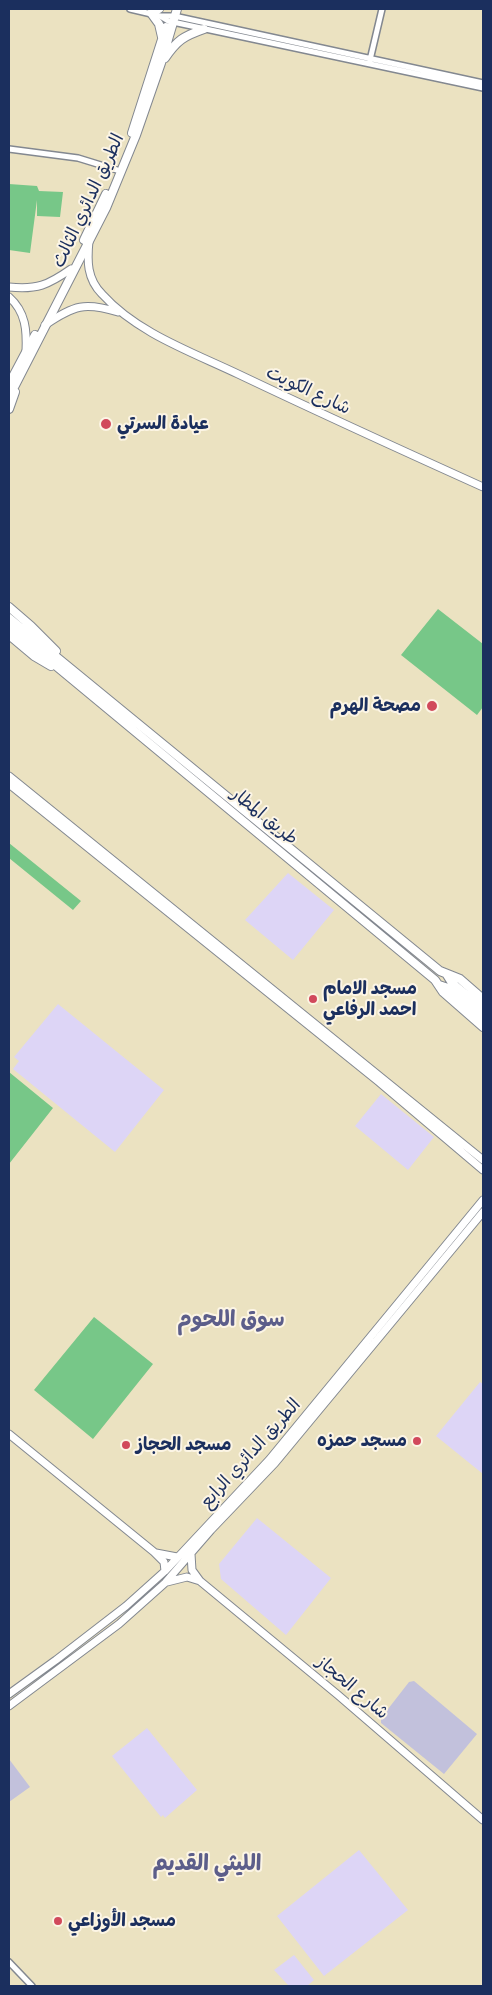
<!DOCTYPE html>
<html>
<head>
<meta charset="utf-8">
<style>
	body { margin:0 }
	#map { position:relative; width:492px; height:1995px; overflow:hidden; background:#ebe2c1; font-family:Itim,sans-serif }
	canvas { display:block }
	.frame { position:absolute; inset:0; border:10px solid #1b2f5e; pointer-events:none }
</style>
</head>
<body>
<div id="map">
<canvas width="492" height="1995"></canvas>
<div class="frame"></div>
</div>
<script>
const ctx = document.querySelector('canvas').getContext('2d');
ctx.lineJoin = 'round';
function fill(path, color) {
  ctx.fillStyle = color;
  ctx.fill(path, 'evenodd');
}
function strokePath(path, color, width, dash) {
  ctx.strokeStyle = color;
  ctx.lineWidth = width;
  ctx.lineCap = dash ? 'butt' : 'round';
  ctx.setLineDash(dash || []);
  ctx.stroke(path);
}
function write(font, color, halo, rows, align = 'center') {
  ctx.font = font + ' Itim,"Playpen Sans Arabic",sans-serif';
  ctx.lineWidth = 4;
  ctx.setLineDash([]);
  ctx.textBaseline = 'middle';
  ctx.strokeStyle = halo;
  ctx.fillStyle = color;
  for (const [text, x, y, turn = 0] of rows) {
    ctx.save();
    ctx.translate(x, y);
    ctx.rotate((+turn || 0) * Math.PI / 180);
    ctx.textAlign = isNaN(turn) ? turn : align;
    if (halo) ctx.strokeText(text, 0, 0);
    ctx.fillText(text, 0, 0);
    ctx.restore();
  }
}
fill(new Path2D(`
	M 288,873 L 334,910 L 293,960 L 245,920 Z
	M 58,1004 L 164,1090 L 115,1152 L 13,1069 L 19,1061 L 14,1057 Z
	M 381,1094 L 434,1137 L 408,1170 L 355,1126 Z
	M 480,1382 L 483,1384 L 483,1474 L 436,1436 Z
	M 257,1518 L 331,1578 L 286,1635 L 221,1579 L 219,1564 Z
	M 147,1728 L 197,1790 L 165,1818 L 163,1815 L 161,1817 L 112,1756 Z
	M 359,1850 L 408,1910 L 324,1976 L 277,1916 Z
	M 294,1955 L 314,1980 L 307,1986 L 289,1986 L 274,1970 Z`), '#ddd5f6');
fill(new Path2D(`
	M 414,1681 L 477,1734 L 444,1774 L 381,1723 L 381,1718 L 409,1682 Z
	M 9,1759 L 30,1787 L 9,1802 Z`), '#c2c1dc');
fill(new Path2D(`
	M 9,184 L 37,186 L 39,191 L 63,192 L 60,217 L 37,216 L 37,200 L 30,253 L 9,250 Z
	M 438,609 L 483,644 L 483,707 L 477,715 L 401,655 Z
	M 9,843 L 81,901 L 73,910 L 9,858 Z
	M 9,1072 L 53,1108 L 9,1164 Z
	M 94,1317 L 153,1364 L 93,1439 L 34,1390 Z`), '#77c788');
const minor = new Path2D(`
	M 130,9 L 160,16 L 168,21 L 483,88
	M 161,16 L 174,16 L 483,83
	M 370,60 L 382,9
	M 9,149 L 78,158 L 117,170
	M 9,1962 L 32,1986`);
const major = new Path2D(`
	M 89,241 C 87,261 87,279 102,294 C 137,333 192,352 238,374 C 320,413 401,450 483,487
	M 9,287 C 37,290 48,285 71,269
	M 9,297 C 26,312 27,331 26,352
	M 45,325 C 74,305 85,302 118,312
	M 9,776 L 483,1160
	M 9,784 L 379,1082 L 483,1170
	M 9,1434 L 154,1552 L 164,1562 L 165,1571
	M 156,1553 L 177,1557
	M 191,1554 L 192,1570 L 200,1581 L 338,1695 L 483,1820
	M 167,1582 L 187,1577 L 200,1581
	M 9,1694 L 56,1660 L 126,1606 L 165,1571 L 269,1460 L 483,1200
	M 9,1706 L 119,1624 L 165,1583 L 211,1530 L 275,1463 L 483,1212`);
const highway = new Path2D(`
	M 159,9 L 151,13 L 159,24 L 162,37
	M 165,58 C 177,40 184,36 204,29
	M 132,133 L 166,27
	M 84,240 L 106,194
	M 9,384 L 35,335
	M 9,397 L 106,208 L 136,135 L 161,63 L 177,9
	M 9,409 L 15,392
	M 9,607 L 31,626 L 56,651
	M 9,618 L 440,971 L 460,979 L 483,999
	M 9,627 L 435,980 L 443,992 L 483,1027
	M 9,635 L 34,656 L 51,666
	M 447,975 L 452,983 L 483,1009
	M 439,985 L 448,988 L 483,1017`);
strokePath(minor, '#838890', 8);
strokePath(major, '#838890', 9);
strokePath(highway, '#838890', 10);
strokePath(minor, '#fff', 5);
strokePath(major, '#fff', 7);
strokePath(highway, '#fff', 8);
for (const [x, y, r, color] of [
	[106,424,6,"#d1495b"],
	[432,706,6,"#d1495b"],
	[313,999,5,"#d1495b"],
	[417,1441,5,"#d1495b"],
	[126,1445,5,"#d1495b"],
	[58,1921,5,"#d1495b"]
]) {
  const dot = new Path2D();
  dot.arc(x, y, r, 0, 2 * Math.PI);
  ctx.fillStyle = color;
  ctx.fill(dot);
  strokePath(dot, '#fcf5e5', 2);
}
write('18px', '#1b2f5e', '#fcf5e5', [
	["الطريق الدائري الثالث",89,201,-65],
	["شارع الكويت",308,391,25],
	["طريق المطار",264,817,39],
	["الطريق الدائري الرابع",251,1454,-48],
	["شارع الحجاز",352,1688,40]
]);
write('bold 18px', '#1b2f5e', '#fcf5e5', [
	["عيادة السرتي",117,424],
	["مصحة الهرم",421,706,"right"],
	["مسجد الامام",323,989],
	["احمد الرفاعي",323,1010],
	["مسجد حمزه",407,1441,"right"],
	["مسجد الحجاز",136,1445],
	["مسجد الأوزاعي",68,1921]
], 'left');
write('bold 22px', '#5c5e8a', '#fcf5e5', [
	["سوق اللحوم",231,1320],
	["الليثي القديم",207,1864]
]);
</script>
</body>
</html>
